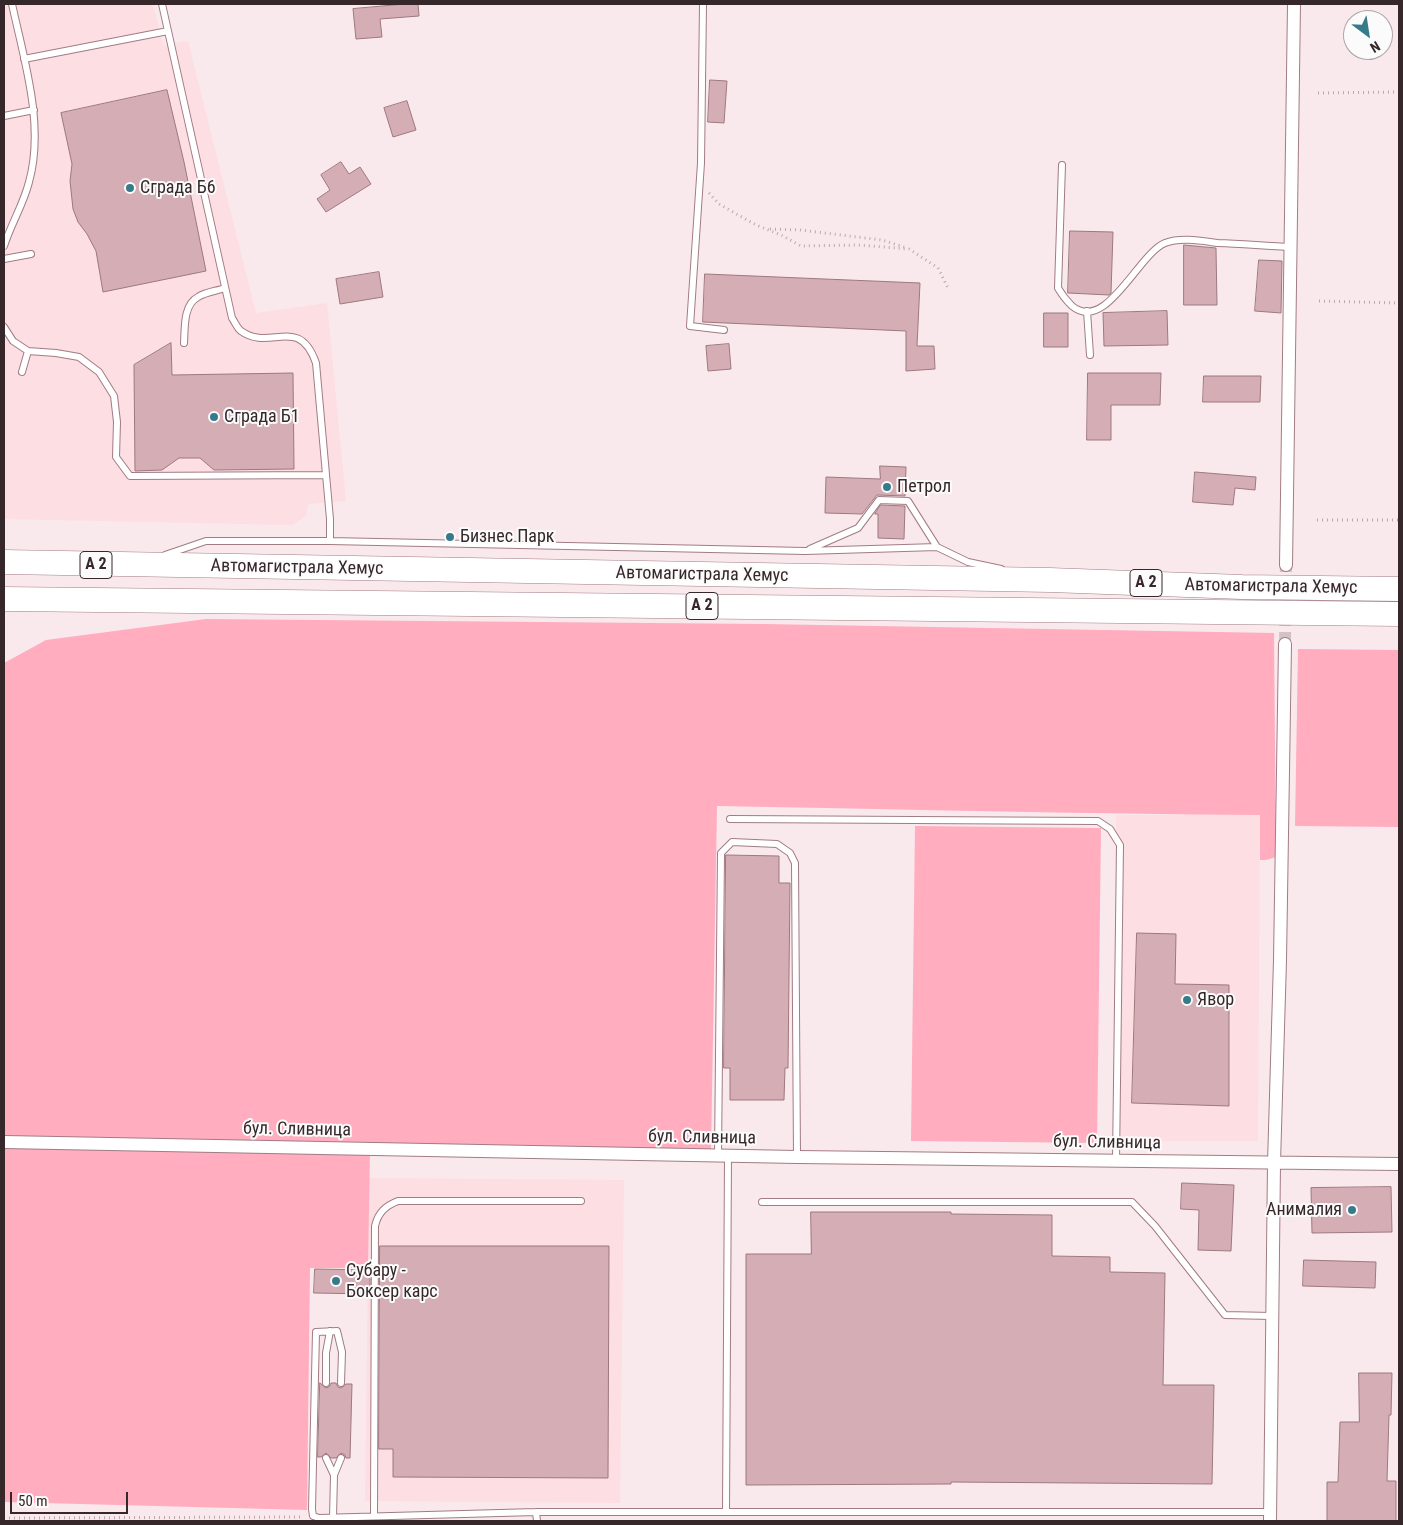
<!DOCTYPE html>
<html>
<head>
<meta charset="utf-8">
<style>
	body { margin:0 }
	#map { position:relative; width:1403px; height:1525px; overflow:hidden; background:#fae9ec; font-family:"Roboto Condensed",sans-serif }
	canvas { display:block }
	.frame { position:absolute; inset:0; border:5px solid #36272a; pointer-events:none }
	.north { position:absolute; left:1343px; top:10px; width:50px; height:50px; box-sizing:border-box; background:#fbfbfb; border:1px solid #aca6a7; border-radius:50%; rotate:149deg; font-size:14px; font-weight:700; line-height:20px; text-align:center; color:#36272a }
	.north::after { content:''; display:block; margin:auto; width:18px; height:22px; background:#377b8a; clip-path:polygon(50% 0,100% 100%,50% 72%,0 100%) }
	.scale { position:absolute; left:10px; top:1492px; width:118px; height:22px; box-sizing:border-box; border:2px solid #36272a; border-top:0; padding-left:6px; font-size:15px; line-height:18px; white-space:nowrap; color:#36272a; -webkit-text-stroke:4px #fbfbfb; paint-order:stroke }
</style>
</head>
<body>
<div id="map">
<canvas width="1403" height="1525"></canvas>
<div class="frame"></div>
<div class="north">N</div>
<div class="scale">50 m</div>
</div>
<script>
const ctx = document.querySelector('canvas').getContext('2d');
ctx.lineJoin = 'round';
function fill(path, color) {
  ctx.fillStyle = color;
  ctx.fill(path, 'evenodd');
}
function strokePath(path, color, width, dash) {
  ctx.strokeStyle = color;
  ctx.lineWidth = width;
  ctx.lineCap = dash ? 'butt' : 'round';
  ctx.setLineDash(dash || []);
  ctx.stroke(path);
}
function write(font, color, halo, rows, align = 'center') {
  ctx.font = font + ' "Roboto Condensed",sans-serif';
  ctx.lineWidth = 4;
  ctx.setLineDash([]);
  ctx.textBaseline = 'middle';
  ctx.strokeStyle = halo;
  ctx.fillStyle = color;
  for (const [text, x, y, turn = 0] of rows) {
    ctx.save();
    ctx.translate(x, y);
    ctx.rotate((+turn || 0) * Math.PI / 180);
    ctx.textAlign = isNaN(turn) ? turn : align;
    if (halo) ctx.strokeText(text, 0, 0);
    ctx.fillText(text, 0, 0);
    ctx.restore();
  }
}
fill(new Path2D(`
	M 4,4 L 153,4 L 163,45 L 188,41 L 256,313 L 327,303 L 346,501 L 308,504 L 306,516 L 292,525 L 4,519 Z
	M 1116,815 L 1260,815 L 1258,1141 L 1114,1141 Z
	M 369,1178 L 624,1180 L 620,1503 L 365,1501 Z`), '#fcdee3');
fill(new Path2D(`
	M 206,619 L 764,624 L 1274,633 L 1276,857 L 1266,860 L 1260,860 L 1260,815 C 1079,814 898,809 717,806 L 711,1150 L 370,1150 L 368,1268 L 310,1268 L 307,1510 L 4,1502 L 4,663 L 46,640 Z
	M 1298,649 L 1399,650 L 1399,827 L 1295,826 Z
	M 915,826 L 1101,828 L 1097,1143 L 911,1141 Z`), '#ffadbf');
const building = new Path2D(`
	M 405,4 L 418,4 L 419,16 L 380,19 L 382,37 L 356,39 L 353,9 Z
	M 710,80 L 727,81 L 724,123 L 708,122 Z
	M 167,90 L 184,162 L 206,271 L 103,292 L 96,251 L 87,234 L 78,222 L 73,209 L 70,181 L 72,164 L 61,113 Z
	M 407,101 L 416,130 L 393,137 L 384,108 Z
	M 341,162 L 349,174 L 360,167 L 371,184 L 326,212 L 317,199 L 330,190 L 321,175 Z
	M 1070,231 L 1113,232 L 1111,293 L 1109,295 L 1068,293 Z
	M 1184,245 L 1216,248 L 1217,305 L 1184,305 Z
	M 1259,260 L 1282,261 L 1281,313 L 1255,311 Z
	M 379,272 L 383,297 L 340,304 L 336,279 Z
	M 705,274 L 920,283 L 917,346 L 934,346 L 935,369 L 906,371 L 906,331 L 703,322 Z
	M 1167,311 L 1168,345 L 1104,346 L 1103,313 Z
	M 1044,313 L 1068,313 L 1068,347 L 1044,347 Z
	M 171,343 L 172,375 L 293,373 L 294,469 L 214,470 L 200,458 L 179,458 L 162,470 L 135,471 L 134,365 Z
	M 729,344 L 731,369 L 708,371 L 706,346 Z
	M 1088,373 L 1161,373 L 1160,405 L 1111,405 L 1111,440 L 1087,440 Z
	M 1204,376 L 1261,376 L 1260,402 L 1203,402 Z
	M 880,466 L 906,467 L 905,496 L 877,495 L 862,514 L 825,513 L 826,477 L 880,479 Z
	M 1195,472 L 1256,477 L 1255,490 L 1235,488 L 1233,505 L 1193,502 Z
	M 881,505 L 905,506 L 904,539 L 878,538 L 878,514 L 875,514 Z
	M 726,855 L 779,856 L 779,883 L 790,883 L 788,1068 L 785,1068 L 784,1100 L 730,1100 L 730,1068 L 724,1068 Z
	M 1137,933 L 1176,934 L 1175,984 L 1229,985 L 1229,1106 L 1132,1103 Z
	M 1182,1183 L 1234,1185 L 1231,1251 L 1198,1250 L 1199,1210 L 1181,1209 Z
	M 1391,1187 L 1392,1232 L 1312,1233 L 1311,1188 Z
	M 811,1212 L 951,1212 L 951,1214 L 1052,1215 L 1052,1256 L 1110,1257 L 1110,1272 L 1165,1273 L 1163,1385 L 1214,1385 L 1212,1484 L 951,1482 L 951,1484 L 746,1485 L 746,1254 L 811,1254 Z
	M 380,1246 L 609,1246 L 608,1478 L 393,1477 L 393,1449 L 379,1449 Z
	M 1304,1260 L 1376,1262 L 1375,1288 L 1303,1286 Z
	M 315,1269 L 370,1270 L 370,1294 L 314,1293 Z
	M 1359,1373 L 1392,1373 L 1391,1415 L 1389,1415 L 1387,1481 L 1396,1481 L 1396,1521 L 1327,1521 L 1327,1482 L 1338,1482 L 1340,1422 L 1359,1422 Z
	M 320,1383 L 326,1388 L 329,1387 L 331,1383 L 336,1383 L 338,1387 L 341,1388 L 346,1384 L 352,1384 L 350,1458 L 346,1458 L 345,1455 L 341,1453 L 336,1458 L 331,1458 L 326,1453 L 321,1457 L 318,1457 Z`);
fill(building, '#d5adb5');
strokePath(building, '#9d787f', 1);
strokePath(new Path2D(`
	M 1285,644 L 1286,565`), '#d3c2c5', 12, [12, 6]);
const service = new Path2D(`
	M 162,4 L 232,318 C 235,322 237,328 241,331 C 270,352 299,314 316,363 L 330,519 L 330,541
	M 703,4 L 701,163 L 690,326 L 724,330
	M 24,59 L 168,31
	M 4,116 L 34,110
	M 1062,165 L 1058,288 C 1062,295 1066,300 1072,306 C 1106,334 1138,254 1165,243 C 1181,237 1202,241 1218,243 C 1243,244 1267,246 1291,247
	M 4,246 C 11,224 24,203 29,182 C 45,125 24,60 12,4
	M 4,259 L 31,254
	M 1087,311 L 1090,355
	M 4,327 L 13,341 L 28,351 L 56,353 L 79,357 L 99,372 L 114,396 L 117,422 L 116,457 L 130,476 L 326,475
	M 184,343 C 185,328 183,305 198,297 C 205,292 217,291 225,288
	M 22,372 L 28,351
	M 810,549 L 858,528 L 879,500 L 908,501 L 937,547
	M 165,555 L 206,541 L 330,541 L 805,551 L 937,547 L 968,562 L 1001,569
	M 730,819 L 1098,821 L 1110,829 L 1120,845 L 1116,1161
	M 718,1156 L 721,853 L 732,842 L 777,844 L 790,853 L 795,863 L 797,1157
	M 762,1202 L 1132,1202 L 1155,1226 L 1225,1315 L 1272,1316
	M 326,1383 L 326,1353 L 330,1331
	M 341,1383 L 342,1352 L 337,1331 L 316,1332 L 312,1509 L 313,1516 L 319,1518 L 536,1512 L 1270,1512
	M 326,1458 L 334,1475
	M 726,1511 L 728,1155
	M 536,1512 L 537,1521
	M 374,1516 L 375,1226 C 378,1213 385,1206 398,1201 L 581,1201
	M 333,1518 L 334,1475 L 341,1458`);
const minor = new Path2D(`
	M 1286,565 L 1294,4
	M 4,1142 L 797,1157 L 1399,1164
	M 1270,1521 L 1274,1163 L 1280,960 L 1285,644`);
const motorway = new Path2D(`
	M 4,562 L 1050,580 L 1242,587 L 1399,589
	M 4,599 L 1399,614`);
strokePath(service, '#a17c83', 8);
strokePath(minor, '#a17c83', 14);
strokePath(motorway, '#a17c83', 25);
strokePath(new Path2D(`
	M 1318,93 L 1399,92
	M 709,193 L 719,204 L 756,225 L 781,235 L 801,246 L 858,245 L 909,249 L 938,268 L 949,290
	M 770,229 L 800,230 L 882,240 L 904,247
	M 1319,301 L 1399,303
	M 1317,520 L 1399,520
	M 4,1518 L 303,1517`), '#baa9ac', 3, [1, 4]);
strokePath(service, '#fff', 6);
strokePath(minor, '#fff', 12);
strokePath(motorway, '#fff', 24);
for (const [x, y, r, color] of [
	[130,188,5,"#377b8a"],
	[214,417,5,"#377b8a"],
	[887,487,5,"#377b8a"],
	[450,537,5,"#377b8a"],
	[1187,1000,5,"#377b8a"],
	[1352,1210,5,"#377b8a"],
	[336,1281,5,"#377b8a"]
]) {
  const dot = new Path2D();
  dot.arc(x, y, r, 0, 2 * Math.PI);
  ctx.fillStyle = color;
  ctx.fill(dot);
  strokePath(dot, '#fbfbfb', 2);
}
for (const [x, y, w] of [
	[96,565,32],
	[1146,583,32],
	[702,606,32]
]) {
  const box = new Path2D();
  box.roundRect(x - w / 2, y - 13.5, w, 27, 4);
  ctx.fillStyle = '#fbfbfb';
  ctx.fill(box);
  strokePath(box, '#36272a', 1);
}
write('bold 16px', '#36272a', null, [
	["A 2",96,565],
	["A 2",1146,583],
	["A 2",702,606]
]);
write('18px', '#36272a', '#fbfbfb', [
	["Сграда Б6",140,188],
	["Сграда Б1",224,417],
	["Петрол",897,487],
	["Бизнес Парк",460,537],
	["Явор",1197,1000],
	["Анималия",1342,1210,"right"],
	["Субару -",346,1271],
	["Боксер карс",346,1292]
], 'left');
write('18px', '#36272a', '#fbfbfb', [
	["Автомагистрала Хемус",297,568,1],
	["Автомагистрала Хемус",702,575,1],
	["Автомагистрала Хемус",1271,587,1],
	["бул. Сливница",297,1130,1],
	["бул. Сливница",702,1138,1],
	["бул. Сливница",1107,1143,1]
]);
</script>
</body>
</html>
